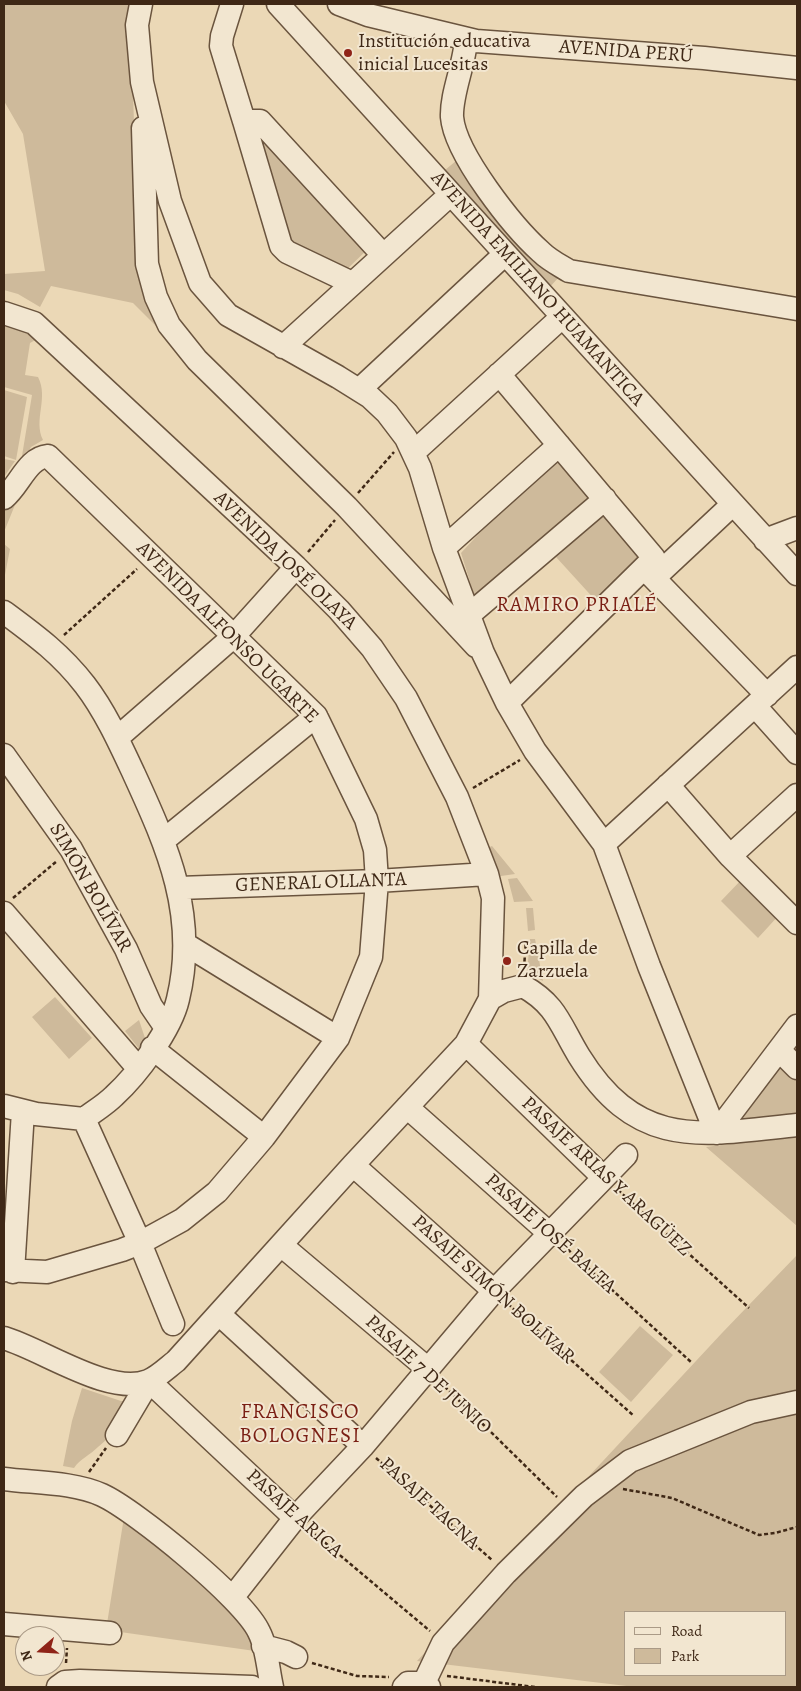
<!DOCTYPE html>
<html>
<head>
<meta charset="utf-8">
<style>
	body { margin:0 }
	#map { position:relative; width:801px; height:1691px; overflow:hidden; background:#ebd8b6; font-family:Alegreya,serif }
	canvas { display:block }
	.frame { position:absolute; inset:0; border:5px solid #3f2816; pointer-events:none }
	.legend { position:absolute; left:624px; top:1611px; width:162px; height:65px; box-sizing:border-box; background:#f2e6d0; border:1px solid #aa9a86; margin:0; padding:6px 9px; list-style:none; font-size:15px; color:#3f2816 }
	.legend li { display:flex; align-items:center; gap:10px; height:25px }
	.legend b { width:25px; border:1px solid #aa9a86 }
	.north { position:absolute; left:15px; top:1626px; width:50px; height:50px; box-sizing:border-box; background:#f2e6d0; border:1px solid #aa9a86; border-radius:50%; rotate:251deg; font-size:14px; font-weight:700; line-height:20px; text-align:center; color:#3f2816 }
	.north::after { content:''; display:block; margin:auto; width:18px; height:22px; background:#8f2418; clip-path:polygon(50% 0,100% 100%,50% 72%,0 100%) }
</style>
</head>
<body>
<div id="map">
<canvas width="801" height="1691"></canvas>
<div class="frame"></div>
<ul class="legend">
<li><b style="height:6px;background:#f2e6d0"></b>Road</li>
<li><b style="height:14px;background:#ceba9b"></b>Park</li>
</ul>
<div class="north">N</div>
</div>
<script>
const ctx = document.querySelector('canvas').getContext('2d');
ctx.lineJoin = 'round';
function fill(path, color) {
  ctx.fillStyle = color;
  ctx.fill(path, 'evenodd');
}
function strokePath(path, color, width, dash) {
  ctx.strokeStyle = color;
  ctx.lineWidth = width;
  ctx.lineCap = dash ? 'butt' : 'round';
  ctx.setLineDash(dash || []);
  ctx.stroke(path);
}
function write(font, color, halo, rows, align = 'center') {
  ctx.font = font + ' Alegreya,serif';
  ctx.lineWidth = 4;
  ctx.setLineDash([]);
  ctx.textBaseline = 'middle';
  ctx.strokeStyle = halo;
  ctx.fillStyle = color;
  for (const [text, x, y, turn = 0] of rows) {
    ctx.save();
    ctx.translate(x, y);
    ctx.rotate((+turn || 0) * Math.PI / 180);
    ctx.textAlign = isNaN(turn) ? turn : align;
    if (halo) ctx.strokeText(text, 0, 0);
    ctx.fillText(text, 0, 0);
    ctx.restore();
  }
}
fill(new Path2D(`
	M 4,4 L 129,4 L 126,21 L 133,94 L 139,269 L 156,326 L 133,303 L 51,286 L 40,307 L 18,294 L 4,290 L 4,274 L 45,271 L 23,134 L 4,101 Z
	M 260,123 L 371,246 L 341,275 L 283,241 L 249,128 Z
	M 456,161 L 523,248 L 558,278 L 550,287 L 445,170 Z
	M 4,321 L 39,338 L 30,343 L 25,375 L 38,377 C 49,398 33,420 43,440 L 31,447 L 23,463 L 21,462 L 32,395 L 4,387 Z
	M 4,390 L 27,397 L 16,460 L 4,456 Z
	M 560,458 L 592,495 L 477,604 L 461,553 L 511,499 Z
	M 4,459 L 15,461 L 4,477 Z
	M 19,495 L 4,532 L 4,504 Z
	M 607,510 L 648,555 L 597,602 L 556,557 Z
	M 4,544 L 10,549 L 4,580 Z
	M 492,846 L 515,874 L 494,877 L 485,849 Z
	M 517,878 L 533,901 L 514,902 L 508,879 Z
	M 743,878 L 780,914 L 758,938 L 721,901 Z
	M 526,908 L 533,908 L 535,930 L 528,931 Z
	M 530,939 L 535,939 L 543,981 L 527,973 Z
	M 55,997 L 92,1038 L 69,1059 L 32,1017 Z
	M 139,1020 L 147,1044 L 140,1050 L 125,1031 Z
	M 779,1050 L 797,1068 L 797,1125 L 716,1133 Z
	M 797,1135 L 797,1226 L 706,1147 Z
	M 797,1255 L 797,1687 L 635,1687 L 417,1661 L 722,1333 ZM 625,1612 L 785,1612 L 785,1675 L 625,1675 Z
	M 640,1326 L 673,1355 L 631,1402 L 599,1372 Z
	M 82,1388 L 121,1401 L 137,1402 C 126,1420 114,1434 98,1447 C 90,1455 80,1459 74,1468 L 63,1466 L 72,1421 Z
	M 124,1517 L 203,1584 L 253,1630 L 255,1651 L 106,1630 Z`), '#ceba9b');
const minor = new Path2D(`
	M 141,4 L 137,25 L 142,82 L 170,201 L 200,283 L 228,315 L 338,377 L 370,397 L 387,413 L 406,438 L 420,468 L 444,548 L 483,653 L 507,703 L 535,751 L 604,844 L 649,966 L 716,1133
	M 232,4 L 222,36 L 221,46 L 244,121
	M 278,4 L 797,574
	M 339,4 L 368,15 L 476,41 L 704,58 L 797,68
	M 466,39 C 465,64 451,93 452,117 C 455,154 513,227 541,252 C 549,260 559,265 569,271 L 797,309
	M 143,128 L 147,264 L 156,297 L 169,325 L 197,360 L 347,507 L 476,646
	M 352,283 L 287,252 L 281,246 L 244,121 L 260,121 L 383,255
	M 4,313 L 34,323 L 296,567 L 339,610 L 372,648 L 406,698 L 457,797 L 487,874 L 493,898 L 490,999 L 466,1044 L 353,1165 L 176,1361 C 167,1368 158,1377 148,1381 C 109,1396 44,1350 4,1338
	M 283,347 L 451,194
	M 499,374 L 654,558 L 507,703
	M 359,390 L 505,254
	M 414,452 L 562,317
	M 4,498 C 20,485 27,458 48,456 L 316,716 L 366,819 L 375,850 L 377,881 L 371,957 L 338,1038 L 264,1137 L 217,1192 L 182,1220 L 140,1243 L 122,1250 L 47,1272 L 4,1270
	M 765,540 L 797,528
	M 444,548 L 559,445
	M 644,568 L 767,695
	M 654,578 L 732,505
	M 4,612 C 35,635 60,653 85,685 C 105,711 120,744 134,774 C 168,848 198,916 178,999 C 171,1030 137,1075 114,1096 C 105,1105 93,1112 84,1119 L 36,1114 L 4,1106
	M 469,615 L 605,499
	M 755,706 L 797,753
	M 117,738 L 234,636 L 296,567
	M 4,755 L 71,849 L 126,949 L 151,1006 L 166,1028
	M 668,785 L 730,856 L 797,923
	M 164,840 L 316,716
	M 604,844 L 797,667
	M 730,856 L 797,795
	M 179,888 L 377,881 L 487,874
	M 4,913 L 138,1068
	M 185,944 L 338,1038
	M 490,999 L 504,991 L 523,986 C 557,1005 560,1025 579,1056 C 638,1151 701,1135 797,1125
	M 466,1044 L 603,1177
	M 152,1048 L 264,1137
	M 779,1050 L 797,1068
	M 407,1107 L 549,1233
	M 84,1119 L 140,1243 L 173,1324
	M 716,1133 L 797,1026
	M 353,1165 L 494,1291
	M 281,1245 L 428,1369
	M 13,1272 L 23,1111
	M 219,1314 L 363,1446
	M 117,1435 L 149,1381 L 295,1518
	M 4,1479 C 35,1483 73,1482 102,1495 C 135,1510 244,1599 259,1632 C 267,1647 268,1670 272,1687
	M 232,1598 L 295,1518 L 363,1446 L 494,1291 L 626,1155
	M 4,1624 L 110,1633
	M 263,1646 L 286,1652 L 296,1657
	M 424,1683 L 443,1643 L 506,1573 L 584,1496 L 630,1461 L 751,1412 L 797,1402
	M 58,1687 L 65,1682 L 80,1681 L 252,1687
	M 404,1687 L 408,1683 L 424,1683 L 429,1687`);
strokePath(minor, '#6a543e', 25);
strokePath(new Path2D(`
	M 358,493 L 394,452
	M 308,552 L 335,520
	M 64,635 L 137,569
	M 473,788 L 520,760
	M 13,898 L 57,861
	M 524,968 L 526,940
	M 618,1190 L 749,1308
	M 563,1245 L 691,1362
	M 508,1304 L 634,1416
	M 440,1382 L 557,1497
	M 376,1458 L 492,1560
	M 89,1472 L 106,1448
	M 623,1489 L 672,1498 L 759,1535 L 775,1533 L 797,1527
	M 310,1530 L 430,1631
	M 66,1663 L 67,1648
	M 312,1663 L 357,1676 L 389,1677
	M 447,1676 L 535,1687`), '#3f2816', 2.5, [4, 2.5]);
strokePath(minor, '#f2e6d0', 22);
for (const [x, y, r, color] of [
	[348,53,5,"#8f2418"],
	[507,961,5,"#8f2418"]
]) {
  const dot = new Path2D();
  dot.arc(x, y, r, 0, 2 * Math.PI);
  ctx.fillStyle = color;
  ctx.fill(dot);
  strokePath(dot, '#f2e6d0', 2);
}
write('20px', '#3f2816', '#f2e6d0', [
	["Institución educativa",358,42],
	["inicial Lucesitas",358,65],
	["Capilla de",517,949],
	["Zarzuela",517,972]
], 'left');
write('20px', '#3f2816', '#f2e6d0', [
	["AVENIDA PERÚ",626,52,4],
	["AVENIDA EMILIANO HUAMANTICA",537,289,48],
	["AVENIDA JOSÉ OLAYA",285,561,44],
	["AVENIDA ALFONSO UGARTE",227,633,45],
	["GENERAL OLLANTA",321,883,-2],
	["SIMÓN BOLÍVAR",90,888,60],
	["PASAJE ARIAS Y ARAGÜEZ",606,1177,43],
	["PASAJE JOSÉ BALTA",550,1234,42],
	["PASAJE SIMÓN BOLÍVAR",493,1290,42],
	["PASAJE 7 DE JUNIO",428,1375,43],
	["PASAJE TACNA",429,1504,42],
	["PASAJE ARICA",294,1514,42]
]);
ctx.letterSpacing = '1px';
write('21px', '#7a1f14', '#f2e6d0', [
	["RAMIRO PRIALÉ",577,606],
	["FRANCISCO",300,1413],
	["BOLOGNESI",300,1437]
]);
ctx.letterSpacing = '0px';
</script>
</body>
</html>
